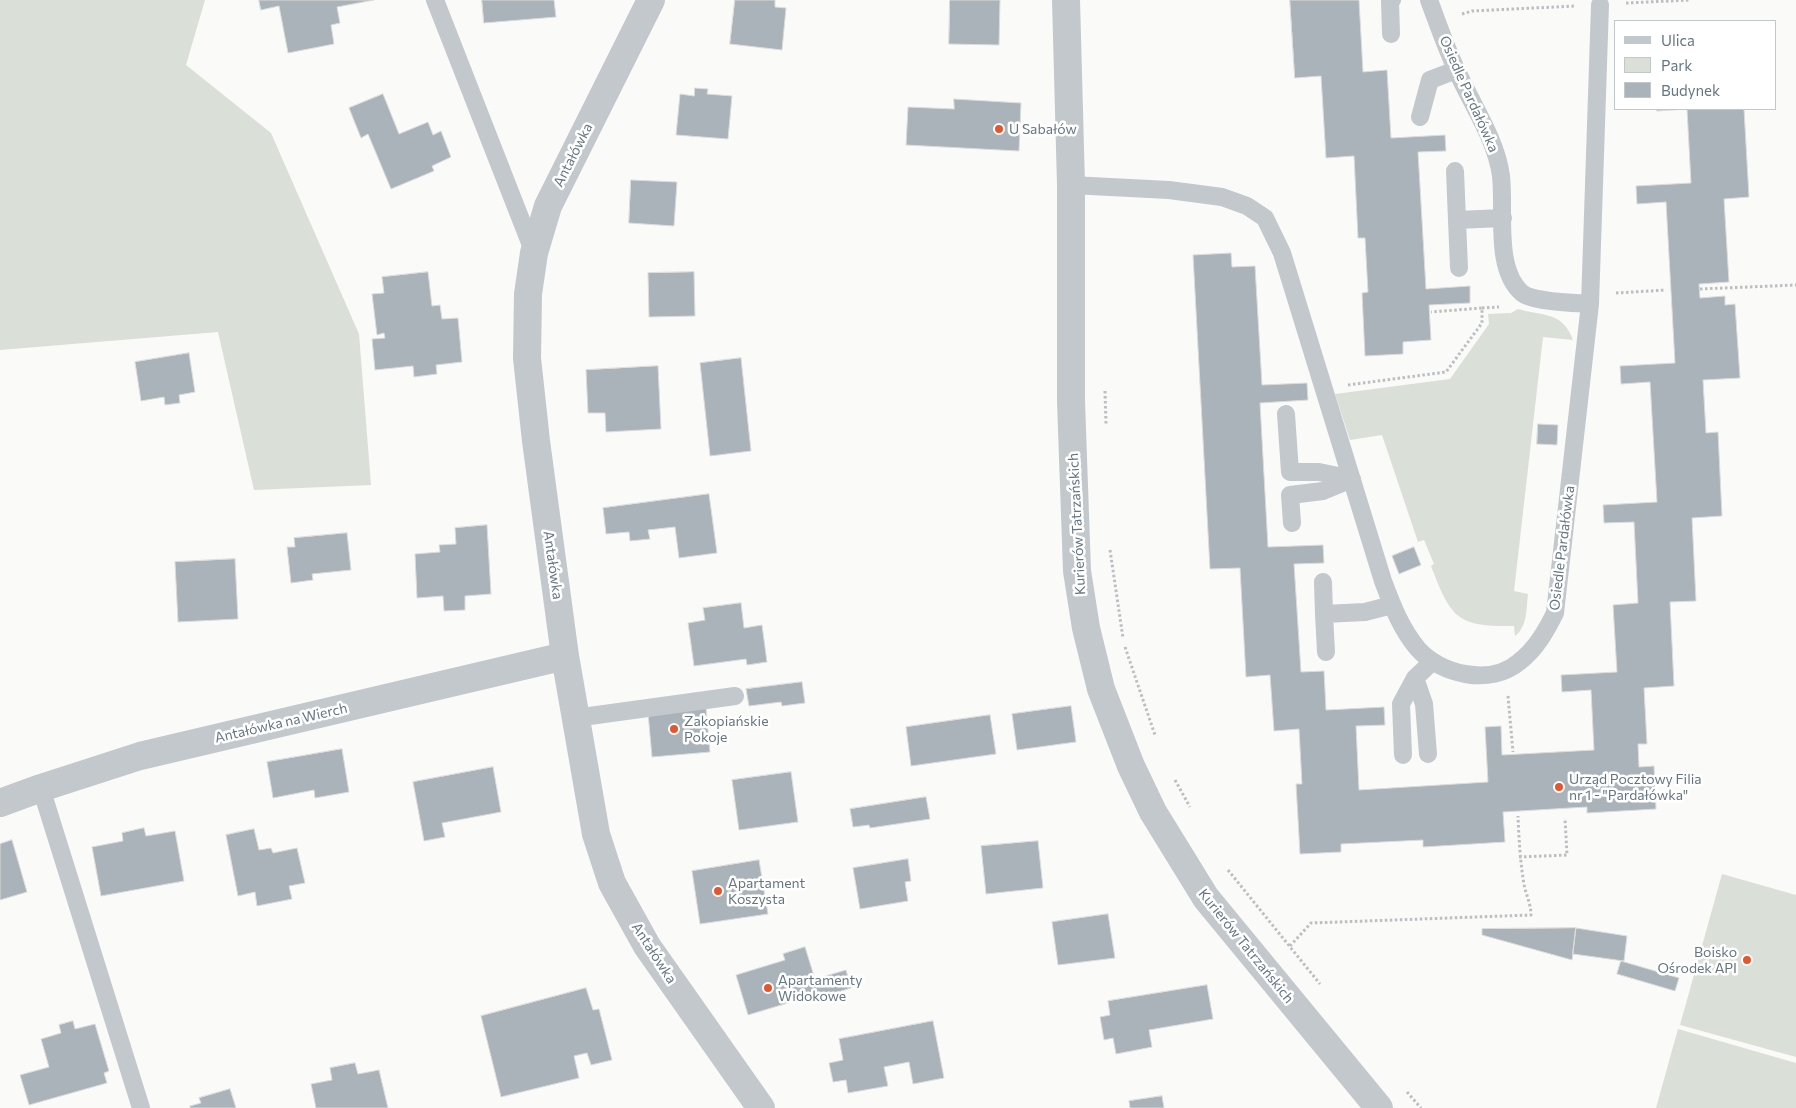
<!DOCTYPE html>
<html>
<head>
<meta charset="utf-8">
<style>
	body { margin:0 }
	#map { position:relative; width:1796px; height:1108px; overflow:hidden; background:#fafaf8; font-family:Commissioner,sans-serif }
	canvas { display:block }
	.legend { position:absolute; left:1614px; top:20px; width:162px; height:90px; box-sizing:border-box; background:#fff; border:1px solid #c1c8cd; margin:0; padding:6px 9px; list-style:none; font-size:15px; color:#657683 }
	.legend li { display:flex; align-items:center; gap:10px; height:25px }
	.legend b { width:25px; border:1px solid #c1c8cd }
</style>
</head>
<body>
<div id="map">
<canvas width="1796" height="1108"></canvas>
<ul class="legend">
<li><b style="height:6px;background:#c3c8cc"></b>Ulica</li>
<li><b style="height:14px;background:#dadfd7"></b>Park</li>
<li><b style="height:14px;background:#aab3b9"></b>Budynek</li>
</ul>
</div>
<script>
const ctx = document.querySelector('canvas').getContext('2d');
ctx.lineJoin = 'round';
function fill(path, color) {
  ctx.fillStyle = color;
  ctx.fill(path, 'evenodd');
}
function strokePath(path, color, width, dash) {
  ctx.strokeStyle = color;
  ctx.lineWidth = width;
  ctx.lineCap = dash ? 'butt' : 'round';
  ctx.setLineDash(dash || []);
  ctx.stroke(path);
}
function write(font, color, halo, rows, align = 'center') {
  ctx.font = font + ' Commissioner,sans-serif';
  ctx.lineWidth = 5;
  ctx.setLineDash([]);
  ctx.textBaseline = 'middle';
  ctx.strokeStyle = halo;
  ctx.fillStyle = color;
  for (const [text, x, y, turn = 0] of rows) {
    ctx.save();
    ctx.translate(x, y);
    ctx.rotate((+turn || 0) * Math.PI / 180);
    ctx.textAlign = isNaN(turn) ? turn : align;
    if (halo) ctx.strokeText(text, 0, 0);
    ctx.fillText(text, 0, 0);
    ctx.restore();
  }
}
fill(new Path2D(`
	M 0,0 L 205,0 L 186,65 L 271,133 L 359,334 L 371,485 L 254,490 L 218,332 L 0,350 Z
	M 1518,309 C 1541,316 1563,311 1573,340 L 1543,337 L 1514,591 L 1528,594 C 1526,609 1528,626 1515,636 L 1514,626 C 1457,627 1451,618 1431,566 L 1434,564 L 1424,540 L 1418,542 L 1382,435 L 1350,440 L 1335,394 L 1450,379 L 1489,324 L 1488,314 L 1511,313 Z
	M 1722,874 L 1796,895 L 1796,1057 L 1680,1025 Z
	M 1678,1029 L 1796,1063 L 1796,1108 L 1656,1108 Z`), '#dadfd7');
const building = new Path2D(`
	M 259,0 L 374,0 L 337,7 L 340,23 L 331,25 L 334,44 L 288,53 L 279,6 L 261,10 Z
	M 482,0 L 554,0 L 556,17 L 484,23 Z
	M 735,0 L 775,0 L 775,7 L 786,8 L 782,50 L 730,44 Z
	M 950,0 L 1000,0 L 999,45 L 949,44 Z
	M 1290,0 L 1359,0 L 1363,72 L 1387,70 L 1391,138 L 1445,135 L 1446,151 L 1418,152 L 1426,289 L 1470,286 L 1470,303 L 1429,305 L 1431,340 L 1403,342 L 1403,354 L 1365,356 L 1362,293 L 1368,292 L 1365,238 L 1358,238 L 1354,156 L 1326,158 L 1321,76 L 1295,78 Z
	M 695,88 L 708,89 L 707,94 L 732,96 L 728,139 L 676,135 L 680,94 L 694,96 Z
	M 383,94 L 399,134 L 428,122 L 433,135 L 441,131 L 451,157 L 432,166 L 434,171 L 391,189 L 368,134 L 361,138 L 349,108 Z
	M 954,99 L 1021,103 L 1019,151 L 906,145 L 908,107 L 954,109 Z
	M 1657,109 L 1744,109 L 1749,197 L 1724,199 L 1729,282 L 1699,284 L 1700,298 L 1725,296 L 1725,305 L 1735,304 L 1740,378 L 1703,380 L 1706,433 L 1718,432 L 1722,516 L 1692,518 L 1696,601 L 1670,602 L 1674,686 L 1644,688 L 1647,744 L 1638,744 L 1639,767 L 1654,766 L 1656,809 L 1587,813 L 1587,807 L 1503,812 L 1505,842 L 1423,847 L 1423,840 L 1341,844 L 1341,852 L 1300,854 L 1296,784 L 1302,784 L 1299,729 L 1274,731 L 1270,675 L 1246,677 L 1240,568 L 1210,569 L 1193,255 L 1231,253 L 1232,267 L 1255,266 L 1262,385 L 1307,383 L 1308,400 L 1260,403 L 1268,547 L 1323,545 L 1324,563 L 1294,564 L 1301,672 L 1324,671 L 1326,710 L 1384,707 L 1385,725 L 1356,726 L 1359,790 L 1488,782 L 1485,727 L 1501,726 L 1502,755 L 1594,750 L 1591,690 L 1562,692 L 1561,675 L 1617,672 L 1613,605 L 1638,603 L 1634,522 L 1604,523 L 1603,505 L 1657,502 L 1650,382 L 1621,384 L 1620,366 L 1675,363 L 1666,202 L 1637,204 L 1636,186 L 1691,183 L 1687,109 L 1657,111 Z
	M 631,180 L 677,182 L 674,226 L 629,223 Z
	M 428,272 L 432,306 L 440,305 L 442,319 L 458,318 L 462,362 L 436,365 L 437,374 L 414,377 L 413,366 L 375,370 L 372,339 L 385,338 L 384,333 L 377,335 L 372,294 L 384,293 L 382,277 Z
	M 694,272 L 695,316 L 649,317 L 648,273 Z
	M 189,353 L 195,392 L 179,395 L 180,403 L 165,405 L 164,397 L 141,401 L 135,362 Z
	M 741,358 L 751,451 L 710,456 L 700,363 Z
	M 658,366 L 661,429 L 606,432 L 605,413 L 588,413 L 586,370 Z
	M 1538,424 L 1558,425 L 1557,445 L 1537,444 Z
	M 709,494 L 717,553 L 679,558 L 675,527 L 648,530 L 650,539 L 630,541 L 629,532 L 606,534 L 603,508 Z
	M 487,525 L 491,594 L 465,596 L 465,610 L 444,611 L 443,596 L 417,598 L 415,554 L 440,552 L 439,545 L 456,544 L 455,528 Z
	M 347,533 L 351,570 L 312,574 L 313,580 L 291,583 L 287,547 L 295,547 L 294,538 Z
	M 1414,547 L 1421,565 L 1399,574 L 1392,556 Z
	M 235,559 L 238,619 L 178,622 L 175,562 Z
	M 741,603 L 744,628 L 762,625 L 767,662 L 747,665 L 746,659 L 694,666 L 688,623 L 705,620 L 703,608 Z
	M 802,682 L 805,703 L 782,706 L 781,702 L 749,706 L 746,689 Z
	M 1071,706 L 1076,742 L 1017,750 L 1012,714 Z
	M 706,708 L 710,752 L 652,757 L 648,713 Z
	M 990,715 L 996,754 L 911,766 L 906,727 Z
	M 342,749 L 349,792 L 315,798 L 314,790 L 273,798 L 267,762 Z
	M 493,767 L 501,812 L 442,823 L 445,837 L 424,841 L 413,782 Z
	M 791,772 L 798,822 L 739,830 L 732,780 Z
	M 926,797 L 930,819 L 870,828 L 869,825 L 853,827 L 850,809 Z
	M 144,828 L 146,836 L 175,831 L 184,881 L 101,896 L 92,847 L 123,841 L 122,833 Z
	M 254,829 L 259,850 L 271,848 L 273,853 L 297,848 L 305,883 L 289,886 L 292,899 L 257,906 L 255,892 L 238,896 L 226,835 Z
	M 12,840 L 27,892 L 0,900 L 0,844 Z
	M 1038,841 L 1043,888 L 986,894 L 981,846 Z
	M 908,859 L 911,881 L 905,882 L 908,901 L 860,909 L 853,868 Z
	M 759,860 L 768,914 L 700,924 L 692,871 Z
	M 1108,914 L 1115,958 L 1058,965 L 1052,922 Z
	M 1576,928 L 1627,936 L 1624,961 L 1573,954 Z
	M 1576,928 L 1572,960 L 1482,935 L 1482,929 Z
	M 805,947 L 815,979 L 846,970 L 851,988 L 819,998 L 818,994 L 748,1015 L 736,975 L 785,960 L 783,954 Z
	M 1621,961 L 1679,978 L 1675,991 L 1617,974 Z
	M 1207,985 L 1213,1019 L 1149,1030 L 1152,1047 L 1116,1054 L 1113,1038 L 1104,1040 L 1100,1017 L 1110,1015 L 1108,1001 Z
	M 586,988 L 593,1010 L 599,1009 L 612,1060 L 591,1065 L 587,1053 L 574,1056 L 579,1078 L 501,1097 L 481,1016 Z
	M 73,1021 L 75,1029 L 95,1024 L 109,1071 L 104,1073 L 107,1083 L 29,1105 L 20,1075 L 49,1067 L 41,1039 L 61,1033 L 59,1025 Z
	M 933,1021 L 944,1078 L 913,1084 L 909,1062 L 884,1067 L 888,1086 L 848,1093 L 846,1080 L 833,1082 L 829,1063 L 843,1060 L 839,1039 Z
	M 355,1063 L 358,1074 L 379,1070 L 388,1108 L 316,1108 L 311,1084 L 332,1080 L 330,1068 Z
	M 230,1089 L 236,1108 L 190,1108 L 190,1106 L 201,1103 L 199,1098 Z
	M 1162,1096 L 1164,1108 L 1130,1108 L 1129,1101 Z`);
fill(building, '#aab3b9');
strokePath(building, '#dcdcda', 1);
strokePath(new Path2D(`
	M 1626,3 L 1690,0
	M 1462,14 L 1472,11 L 1575,6
	M 1700,289 L 1796,285
	M 1616,293 L 1666,290
	M 1482,308 L 1499,307
	M 1348,385 L 1446,372 L 1482,323 L 1482,308 L 1431,312
	M 1105,391 L 1106,424
	M 1110,550 L 1123,638
	M 1125,647 L 1155,735
	M 1508,696 L 1513,752
	M 1175,780 L 1190,807
	M 1519,857 L 1567,855 L 1565,818
	M 1228,870 L 1320,984
	M 1290,946 L 1311,923 L 1531,915 C 1531,904 1526,895 1524,884 C 1520,861 1519,839 1518,816
	M 1407,1092 L 1421,1108`), '#bbbfc2', 3, [2.5, 2.5]);
strokePath(new Path2D(`
	M 435,0 L 534,253
	M 1429,0 C 1438,24 1446,48 1457,71 C 1472,105 1496,139 1501,176 C 1505,211 1494,269 1522,293 C 1533,302 1575,303 1590,304
	M 1391,34 L 1390,1 L 1392,0
	M 1420,117 L 1430,80 L 1456,70
	M 1455,171 L 1457,220 L 1503,218
	M 1071,185 L 1169,190 L 1222,197 L 1247,206 L 1265,218 L 1282,253 L 1383,581 C 1392,605 1401,629 1418,649 C 1441,675 1491,686 1519,662 C 1536,649 1546,631 1555,613 L 1590,304 L 1600,5
	M 1457,220 L 1459,268
	M 1286,414 L 1290,472 L 1319,472 L 1352,479
	M 1292,523 L 1290,495 L 1323,491 L 1352,479
	M 1323,582 L 1324,614 L 1365,612 L 1392,605
	M 1324,614 L 1326,652
	M 1415,678 L 1424,704 L 1428,754
	M 575,718 L 735,696
	M 1403,755 L 1401,704 L 1415,678 L 1432,662
	M 41,788 L 141,1108`), '#c3c8cc', 18);
strokePath(new Path2D(`
	M 651,0 L 548,206 L 534,253 L 528,294 L 527,358 L 536,441 L 565,656 L 596,834 L 612,883 L 647,946 L 761,1108
	M 1066,0 L 1071,185 L 1071,401 L 1077,571 L 1086,628 L 1101,689 L 1131,766 L 1153,812 L 1206,898 L 1379,1108
	M 0,803 L 41,788 L 140,756 L 565,656`), '#c3c8cc', 28);
for (const [x, y, r, color] of [
	[999,129,5,"#e4572e"],
	[674,729,5,"#e4572e"],
	[1559,787,5,"#e4572e"],
	[718,891,5,"#e4572e"],
	[1747,960,5,"#e4572e"],
	[768,988,5,"#e4572e"]
]) {
  const dot = new Path2D();
  dot.arc(x, y, r, 0, 2 * Math.PI);
  ctx.fillStyle = color;
  ctx.fill(dot);
  strokePath(dot, '#fff', 2);
}
write('14px', '#657683', '#fff', [
	["Osiedle Pardałówka",1469,94,66],
	["Antałówka",573,155,-63],
	["Kurierów Tatrzańskich",1077,524,-93],
	["Osiedle Pardałówka",1562,548,-83],
	["Antałówka",553,565,82],
	["Antałówka na Wierch",281,723,-13],
	["Kurierów Tatrzańskich",1246,946,51],
	["Antałówka",654,953,57]
]);
write('14px', '#657683', '#fff', [
	["U Sabałów",1009,129],
	["Zakopiańskie",684,721],
	["Pokoje",684,737],
	["Urząd Pocztowy Filia",1569,779],
	["nr 1 - \"Pardałówka\"",1569,795],
	["Apartament",728,883],
	["Koszysta",728,899],
	["Boisko",1737,952,"right"],
	["Ośrodek API",1737,968,"right"],
	["Apartamenty",778,980],
	["Widokowe",778,996]
], 'left');
</script>
</body>
</html>
